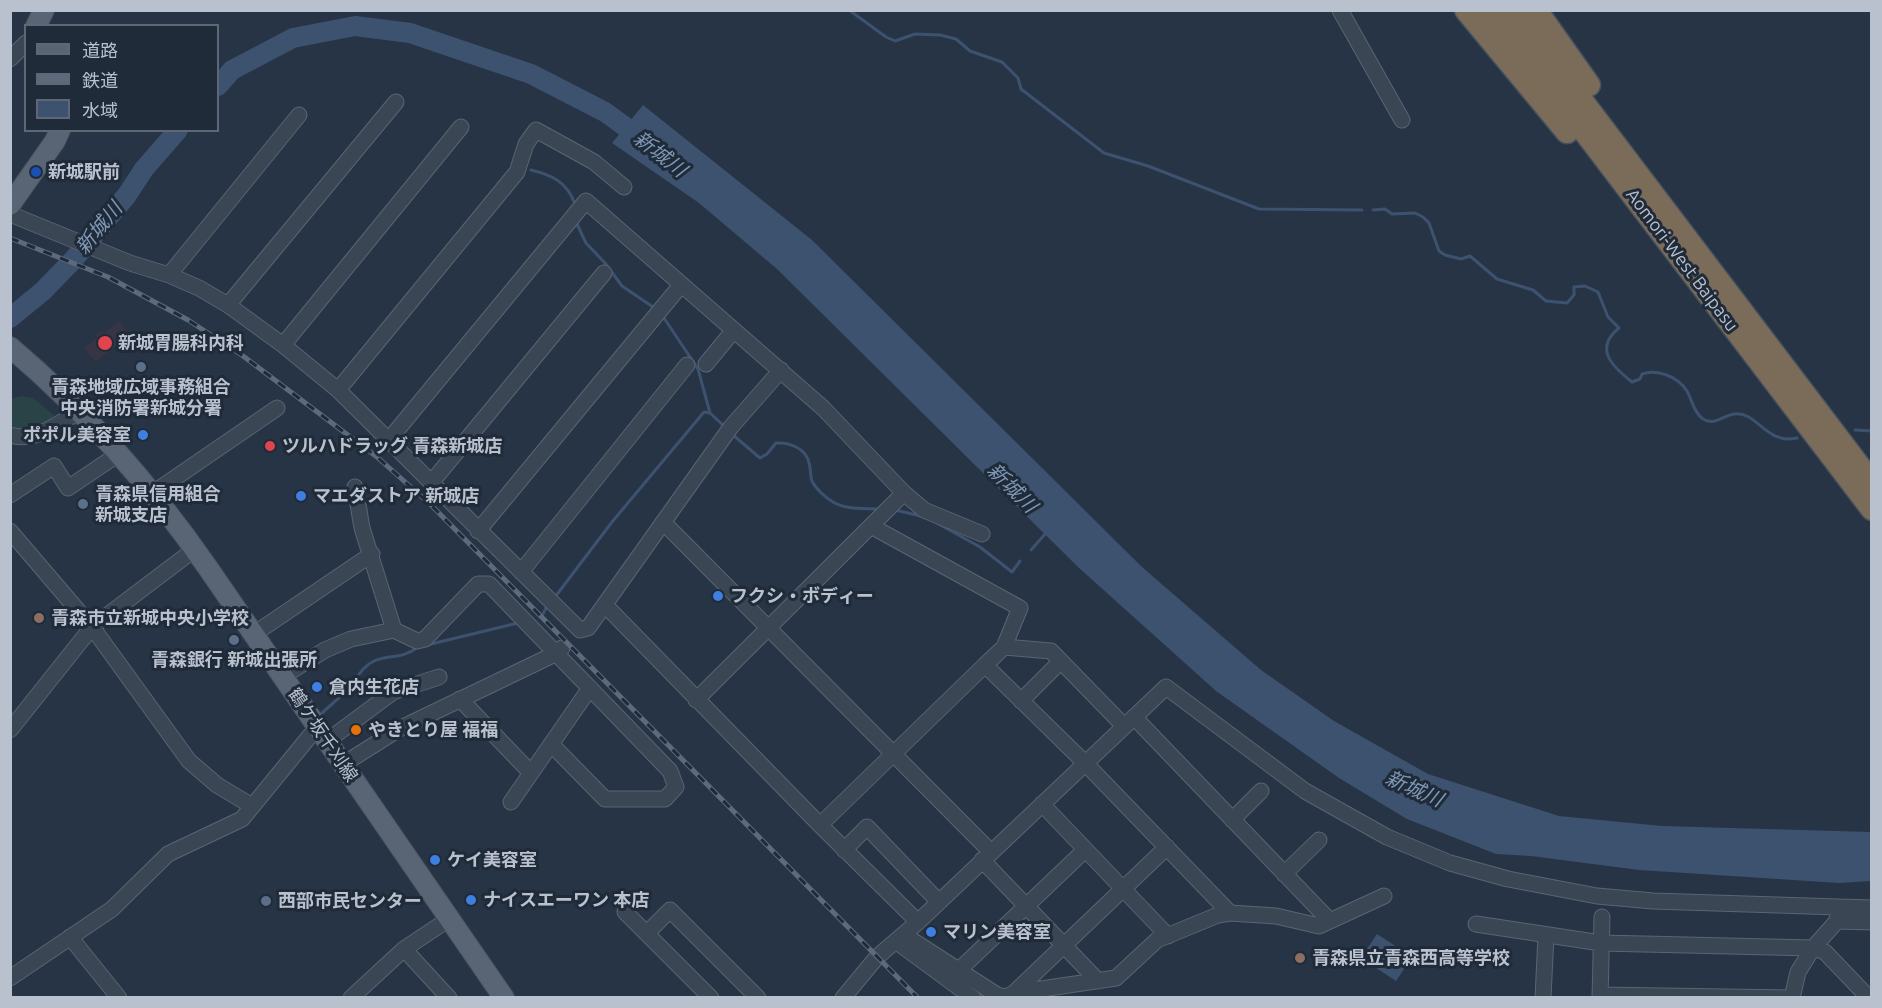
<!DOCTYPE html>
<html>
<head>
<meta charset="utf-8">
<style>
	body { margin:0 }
	#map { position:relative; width:1882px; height:1008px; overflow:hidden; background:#273445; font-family:Ubuntu,"Noto Sans JP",sans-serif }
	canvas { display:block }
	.frame { position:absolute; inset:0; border:12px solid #b9c1ce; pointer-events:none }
	.legend { position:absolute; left:24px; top:24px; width:195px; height:108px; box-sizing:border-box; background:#202b3a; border:2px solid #5d6775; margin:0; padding:8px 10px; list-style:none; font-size:18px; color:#b9c1ce }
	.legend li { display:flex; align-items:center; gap:12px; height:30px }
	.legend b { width:30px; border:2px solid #5d6775 }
</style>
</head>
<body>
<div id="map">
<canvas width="1882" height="1008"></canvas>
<div class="frame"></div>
<ul class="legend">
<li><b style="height:8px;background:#596574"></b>道路</li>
<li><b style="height:8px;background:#5d6a7b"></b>鉄道</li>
<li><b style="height:16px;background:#3c526e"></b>水域</li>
</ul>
</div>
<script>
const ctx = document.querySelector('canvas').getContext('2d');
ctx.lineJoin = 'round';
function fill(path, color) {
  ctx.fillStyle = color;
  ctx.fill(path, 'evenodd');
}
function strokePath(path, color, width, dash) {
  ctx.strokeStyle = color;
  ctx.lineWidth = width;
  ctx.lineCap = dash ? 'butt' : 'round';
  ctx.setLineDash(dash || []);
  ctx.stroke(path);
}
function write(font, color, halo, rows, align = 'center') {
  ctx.font = font + ' Ubuntu,"Noto Sans JP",sans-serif';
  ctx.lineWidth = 6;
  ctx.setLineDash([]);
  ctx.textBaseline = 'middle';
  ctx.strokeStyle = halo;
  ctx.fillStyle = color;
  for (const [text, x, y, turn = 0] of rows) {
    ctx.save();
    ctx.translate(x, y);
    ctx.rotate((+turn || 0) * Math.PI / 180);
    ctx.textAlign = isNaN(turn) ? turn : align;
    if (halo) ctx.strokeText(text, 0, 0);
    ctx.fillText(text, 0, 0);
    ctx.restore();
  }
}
fill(new Path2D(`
	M 119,321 L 130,335 L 95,362 L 84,348 L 97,338 L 95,335 L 101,330 L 104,333 Z`), '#363445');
fill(new Path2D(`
	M 21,396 L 33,398 L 55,416 C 38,427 32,434 11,428 L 10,399 Z`), '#294346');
fill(new Path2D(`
	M 643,105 L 812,240 L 1142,567 L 1261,670 L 1334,721 L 1428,774 L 1559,816 L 1662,826 L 1871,832 L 1871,881 L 1839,883 L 1639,870 L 1531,856 L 1496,854 L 1407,819 L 1339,778 L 1216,691 L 1078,567 L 777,269 L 699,203 L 612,143 Z
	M 1377,934 L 1412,957 L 1396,981 L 1361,958 Z`), '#3c526e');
strokePath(new Path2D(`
	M 849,10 L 886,37 L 895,41 L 915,34 L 940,35 L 956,39 L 970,51 L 1002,62 L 1018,78 L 1021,89 L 1104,153 L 1148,166 L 1259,209 L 1362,210
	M 531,170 C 552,175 567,182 575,204
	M 1373,210 L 1385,209 L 1392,214 L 1415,213 L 1423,217 L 1429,223 L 1439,251 L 1445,255 L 1461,259 L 1470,256 L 1497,279 L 1533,290 L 1546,301 L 1567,303 L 1574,295 L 1574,287 L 1585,286 L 1598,292 L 1608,317 L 1619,328 C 1593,349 1613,367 1632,382 L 1640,379 L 1642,374 C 1658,369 1677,376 1687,391 C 1692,400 1694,413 1703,419 C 1715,426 1722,416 1734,414 C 1758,411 1765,445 1797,438
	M 576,222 L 586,243 L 605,263 L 622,286 L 653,307
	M 664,318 L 698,369 L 710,413
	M 1855,430 L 1872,431
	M 733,435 L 760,458 L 767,454 L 776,443 C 789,442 806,448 809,463 C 811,468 810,476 812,481 C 816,489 826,498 833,502 C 846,510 864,508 880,509
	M 895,510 L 921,516
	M 935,522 L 980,547 L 1012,572 L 1020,561
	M 1031,550 L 1046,533
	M 555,597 L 612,522 L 704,412 L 710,413 L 724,426
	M 543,614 L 547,606
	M 427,645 L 518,623
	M 320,715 C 329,706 340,698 348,689 C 357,680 361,667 374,661 C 390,654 401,660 418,647`), '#3c526e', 3);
strokePath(new Path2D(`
	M 218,86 L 232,70 L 293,38 L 355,26 L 410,33 L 531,74 L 605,112 L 646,142
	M 10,318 L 43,291 L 74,259 L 127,195 L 144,169 L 178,130`), '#3c526e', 20);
const minor = new Path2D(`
	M 1340,10 L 1402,120
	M 10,59 L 26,43
	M 10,214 L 130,263 L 169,275 L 199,288 L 228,305 L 283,345 L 338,390 L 580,630 L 588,628 L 731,427 L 781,370
	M 169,275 L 299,115
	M 228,305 L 396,102
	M 283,345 L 461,127
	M 706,364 L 734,330
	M 338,390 L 517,172 L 526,144 L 536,130 L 594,162 L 624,187
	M 10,435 C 36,443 58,423 80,411
	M 388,441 L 586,201 L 823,408 L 904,493 L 924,510 L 982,534
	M 431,483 L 604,273
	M 355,487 L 362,528 L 394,630
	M 153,493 L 277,408
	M 10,495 L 54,466 L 68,488 L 120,453
	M 663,522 L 991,852
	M 871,526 L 1020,608 L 1004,647
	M 10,531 L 92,627 L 189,761 L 217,785 L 252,806
	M 478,531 L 681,285
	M 521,572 L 687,365
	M 605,605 L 820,825 L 918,922
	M 254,634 L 372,554
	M 985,665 L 1004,647 L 1051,651 L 1124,726
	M 283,676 L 325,650 L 351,639 L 394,630 L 417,641 L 425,639 L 478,584 L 489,584 L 670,771 L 676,787 L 665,799 L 605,799 L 551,744
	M 460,699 L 531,773
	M 696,700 L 904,493
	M 1021,701 L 1061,661
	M 1134,717 L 1330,921
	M 10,730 L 92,627 L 195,549
	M 327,741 L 393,692 L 439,677
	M 342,765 L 399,729 L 557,653 L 562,648
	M 511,802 L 590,688
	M 1042,804 L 1168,936
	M 1232,820 L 1261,791
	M 820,825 L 985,665 L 1085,763 L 1230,913
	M 844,850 L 867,827 L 939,902
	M 982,860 L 1098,981
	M 1284,874 L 1319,840
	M 1839,907 L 1872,908
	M 625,912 L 711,998
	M 1837,921 L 1872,922
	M 1476,924 L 1601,943 L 1813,948
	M 647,933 L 670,910 L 758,998
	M 904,935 L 997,995 L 1006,997 L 1014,993 L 1167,847
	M 70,937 L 119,998
	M 897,942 L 973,998
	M 404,949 L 449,998
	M 959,970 L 1085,850
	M 10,978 L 112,909 L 168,854 L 242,819 L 318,726
	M 1014,993 L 1116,978 L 1157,940 L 1218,915 L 1230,913 L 1276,916 L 1319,926 L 1384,896
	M 1600,995 L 1791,998
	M 351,998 L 404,949 L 449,919
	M 843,998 L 877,957 L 918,922 L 1166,687 L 1305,791 L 1387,837 L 1450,863 L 1508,879 L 1597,896 L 1653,901 L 1839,907 L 1837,921 L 1813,948 L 1825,952 L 1869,998
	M 1543,998 L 1546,935
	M 1600,998 L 1602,917
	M 1792,998 L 1798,972 L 1813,948`);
const major = new Path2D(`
	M 36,26 L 44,10
	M 10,205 L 55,141 L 60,130
	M 10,347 C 87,412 151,486 208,568 L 504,998`);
const highway = new Path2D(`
	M 1466,10 L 1567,132
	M 1492,10 L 1872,509
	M 1513,10 L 1872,483
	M 1536,10 L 1589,85`);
strokePath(minor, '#5a6472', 17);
strokePath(major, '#454f5e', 22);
strokePath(highway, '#46515f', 25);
strokePath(minor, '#3b4654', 15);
strokePath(major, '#596574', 20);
strokePath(highway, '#7a6c58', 22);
const rail = new Path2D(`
	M 10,238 L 108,277 L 188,320 L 243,356 L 377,457 L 431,505 L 918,998`);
strokePath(rail, '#5d6a7b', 5);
strokePath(rail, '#202b3a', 3, [9]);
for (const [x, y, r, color] of [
	[36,172,6,"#1a4fb4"],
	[105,343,8,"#e0444e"],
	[141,367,6,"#5c6f8a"],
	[143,435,6,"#3f7fe0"],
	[270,446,6,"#e0444e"],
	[301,496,6,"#3f7fe0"],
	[83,504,6,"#5c6f8a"],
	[718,596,6,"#3f7fe0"],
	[39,618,6,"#8d6e63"],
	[234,640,6,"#5c6f8a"],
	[317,687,6,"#3f7fe0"],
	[356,730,6,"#e8710a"],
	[435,860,6,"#3f7fe0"],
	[471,900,6,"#3f7fe0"],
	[266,901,6,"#5c6f8a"],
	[931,932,6,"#3f7fe0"],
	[1300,958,6,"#8d6e63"]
]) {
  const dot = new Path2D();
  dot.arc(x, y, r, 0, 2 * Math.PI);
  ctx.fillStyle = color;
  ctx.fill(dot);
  strokePath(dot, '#202b3a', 2);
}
write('bold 18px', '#b9c1ce', '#202b3a', [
	["新城駅前",48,172],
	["新城胃腸科内科",118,343],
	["青森地域広域事務組合",141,387,"center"],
	["中央消防署新城分署",141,408,"center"],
	["ポポル美容室",131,435,"right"],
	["ツルハドラッグ 青森新城店",282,446],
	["青森県信用組合",95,494],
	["新城支店",95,515],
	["マエダストア 新城店",313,496],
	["フクシ・ボディー",730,596],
	["青森市立新城中央小学校",51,618],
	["青森銀行 新城出張所",234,660,"center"],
	["倉内生花店",329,687],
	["やきとり屋 福福",368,730],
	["ケイ美容室",447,860],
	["ナイスエーワン 本店",483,900],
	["西部市民センター",278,901],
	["マリン美容室",943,932],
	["青森県立青森西高等学校",1312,958]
], 'left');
write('18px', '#b9c1ce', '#202b3a', [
	["Aomori-West Baipasu",1682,260,53],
	["鶴ケ坂千刈線",323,735,56]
]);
write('italic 20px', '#7f98b5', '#202b3a', [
	["新城川",660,154,38],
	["新城川",99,228,-51],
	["新城川",1012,488,45],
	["新城川",1414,789,24]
]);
</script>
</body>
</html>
